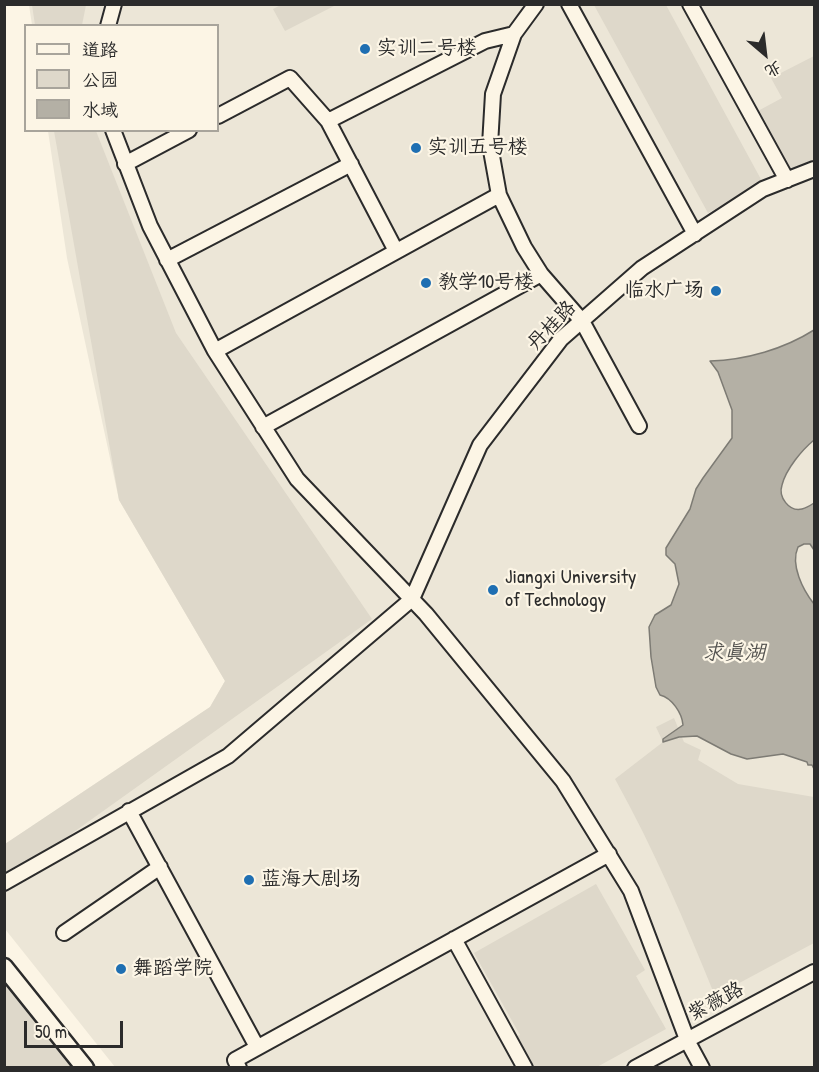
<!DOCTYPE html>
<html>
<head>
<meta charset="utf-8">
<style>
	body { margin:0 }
	#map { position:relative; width:819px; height:1072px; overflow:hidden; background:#fcf5e5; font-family:"Patrick Hand","LXGW WenKai TC",sans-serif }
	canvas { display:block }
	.frame { position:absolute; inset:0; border:6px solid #2b2b2b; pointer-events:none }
	.legend { position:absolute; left:24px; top:24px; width:195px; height:108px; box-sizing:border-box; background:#fcf5e5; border:2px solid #a8a49b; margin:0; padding:8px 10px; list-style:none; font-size:18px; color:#2b2b2b }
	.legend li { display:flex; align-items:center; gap:12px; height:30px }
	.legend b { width:30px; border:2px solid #a8a49b }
	.north { position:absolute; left:735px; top:24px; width:60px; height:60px; -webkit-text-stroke:4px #fcf5e5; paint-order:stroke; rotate:152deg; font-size:16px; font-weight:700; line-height:24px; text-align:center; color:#2b2b2b }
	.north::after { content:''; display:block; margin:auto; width:21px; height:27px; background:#2b2b2b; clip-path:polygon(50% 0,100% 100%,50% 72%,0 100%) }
	.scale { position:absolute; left:24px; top:1021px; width:99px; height:27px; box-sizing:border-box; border:3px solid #2b2b2b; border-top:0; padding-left:8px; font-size:18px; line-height:21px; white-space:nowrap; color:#2b2b2b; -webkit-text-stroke:4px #fcf5e5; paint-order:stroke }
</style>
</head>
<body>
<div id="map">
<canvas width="819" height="1072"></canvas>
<div class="frame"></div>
<ul class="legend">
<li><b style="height:8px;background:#fcf5e5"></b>道路</li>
<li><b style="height:16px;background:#ded8ca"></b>公园</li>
<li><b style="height:16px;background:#b4b0a5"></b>水域</li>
</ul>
<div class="north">北</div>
<div class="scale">50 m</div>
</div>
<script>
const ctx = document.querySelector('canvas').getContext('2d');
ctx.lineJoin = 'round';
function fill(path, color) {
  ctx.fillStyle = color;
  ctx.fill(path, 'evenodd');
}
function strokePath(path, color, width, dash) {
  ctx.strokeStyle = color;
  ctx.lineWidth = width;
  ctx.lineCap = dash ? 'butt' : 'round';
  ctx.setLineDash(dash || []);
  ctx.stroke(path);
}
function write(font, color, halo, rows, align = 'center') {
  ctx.font = font + ' "Patrick Hand","LXGW WenKai TC",sans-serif';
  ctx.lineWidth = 4.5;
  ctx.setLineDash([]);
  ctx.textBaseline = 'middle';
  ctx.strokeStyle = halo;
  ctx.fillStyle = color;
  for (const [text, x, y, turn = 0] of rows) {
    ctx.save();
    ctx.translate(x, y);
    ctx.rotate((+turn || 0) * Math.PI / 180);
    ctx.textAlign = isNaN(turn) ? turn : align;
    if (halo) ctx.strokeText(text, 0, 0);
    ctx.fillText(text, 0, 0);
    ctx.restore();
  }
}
fill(new Path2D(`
	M 29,5 L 814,5 L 814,1067 L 115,1067 L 5,929 L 5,844 L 210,707 L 225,681 L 119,500 L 67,258 L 48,131 L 218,130 L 218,26 L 32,25 Z`), '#ece6d7');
fill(new Path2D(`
	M 32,5 L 86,5 L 82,25 L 35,25 Z
	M 281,5 L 281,4 L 336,5 L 285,31 L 273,9 Z
	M 594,5 L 666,5 L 763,183 L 708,213 Z
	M 814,56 L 814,161 L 790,172 L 756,112 L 782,98 L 771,78 Z
	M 54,131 L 96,131 L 176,333 L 372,619 L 8,879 L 5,877 L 5,844 L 210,707 L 225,681 L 119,500 Z
	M 674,718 L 684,742 L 701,750 L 698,760 L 738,784 L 814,797 L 814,943 L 715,996 C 685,922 654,849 615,779 L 663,742 L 656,727 Z
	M 596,884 L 645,970 L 636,976 L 666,1029 L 597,1067 L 531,1067 L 514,1037 L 520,1035 L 474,953 Z
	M 5,982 L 74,1067 L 5,1067 Z`), '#ded8ca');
const water = new Path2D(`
	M 814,330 L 814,440 C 802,450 786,469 782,485 C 778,497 789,512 802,509 C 806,508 811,505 814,503 L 814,550 L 810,544 L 804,544 L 798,547 C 790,565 803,590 814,604 L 814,769 L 812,765 L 808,765 L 807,762 L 783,754 L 747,759 L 731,754 L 697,736 L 679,737 L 663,742 L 663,739 L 683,725 C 682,713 672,698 660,695 L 656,687 L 651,657 L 649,627 L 655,615 L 671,605 L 679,584 L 675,564 L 666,555 L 666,548 L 690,509 L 696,489 L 703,478 L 732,438 L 732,410 L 718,372 L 710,361 C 746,360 784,349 814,330 Z`);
fill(water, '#b4b0a5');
strokePath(water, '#7d7b74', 1.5);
const minor = new Path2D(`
	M 536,4 L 514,34 L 493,94 L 490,145 L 499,195 L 524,247 L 541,274 L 582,321 L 639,426
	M 569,4 L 695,234
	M 690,4 L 787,180
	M 108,26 L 114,4
	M 218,116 L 290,78 L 328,121
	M 113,130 L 150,226 L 215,351 L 297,479 L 426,614 L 563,781 L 631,891 L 688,1042 L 702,1068
	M 125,164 L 189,130
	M 396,251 L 328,121 L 485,41 L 514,34
	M 167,260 L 351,164
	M 215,351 L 499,195
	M 263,427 L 541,274
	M 129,811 L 257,1047
	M 4,883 L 228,756 L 412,599 L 480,445 L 561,339 L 642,268 L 763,189 L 814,169
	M 64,933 L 160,867
	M 454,939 L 525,1068
	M 239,1068 L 235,1060 L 609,854
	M 635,1068 L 814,972`);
const major = new Path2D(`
	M 4,967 L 85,1068`);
strokePath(minor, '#2b2b2b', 18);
strokePath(major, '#2b2b2b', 21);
strokePath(minor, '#fcf5e5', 14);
strokePath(major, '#fcf5e5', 16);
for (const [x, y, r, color] of [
	[365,49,6,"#1f6fb2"],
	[416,148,6,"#1f6fb2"],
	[426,283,6,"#1f6fb2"],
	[716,291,6,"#1f6fb2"],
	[493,590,6,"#1f6fb2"],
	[249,880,6,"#1f6fb2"],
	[121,969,6,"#1f6fb2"]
]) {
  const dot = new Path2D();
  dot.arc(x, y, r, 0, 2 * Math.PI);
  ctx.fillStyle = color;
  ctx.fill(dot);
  strokePath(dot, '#fcf5e5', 2);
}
write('20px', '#2b2b2b', '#fcf5e5', [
	["实训二号楼",377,49],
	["实训五号楼",428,148],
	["教学10号楼",438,283],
	["临水广场",704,291,"right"],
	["Jiangxi University",505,578],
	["of Technology",505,601],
	["蓝海大剧场",261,880],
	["舞蹈学院",133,969]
], 'left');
write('20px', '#2b2b2b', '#fcf5e5', [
	["丹桂路",552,326,-46],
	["紫薇路",716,1002,-28]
]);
write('italic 21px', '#545350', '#fcf5e5', [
	["求真湖",734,653]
]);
</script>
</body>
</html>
